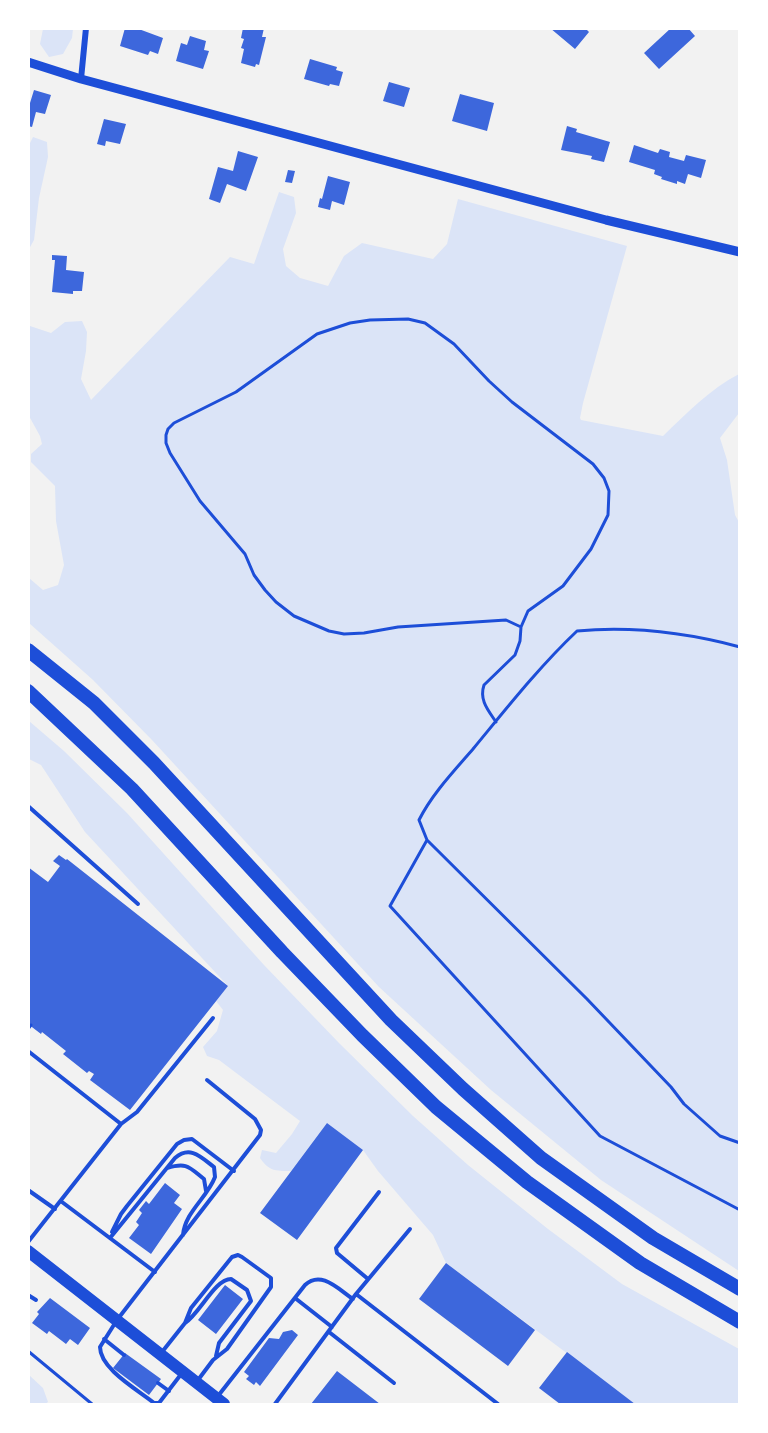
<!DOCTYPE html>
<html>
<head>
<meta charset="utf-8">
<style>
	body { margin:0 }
	#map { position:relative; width:768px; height:1433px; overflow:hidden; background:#f2f2f2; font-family:Barlow,sans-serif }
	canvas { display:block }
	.frame { position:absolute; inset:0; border:30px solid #fff; pointer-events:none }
</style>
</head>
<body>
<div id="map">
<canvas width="768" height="1433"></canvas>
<div class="frame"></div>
</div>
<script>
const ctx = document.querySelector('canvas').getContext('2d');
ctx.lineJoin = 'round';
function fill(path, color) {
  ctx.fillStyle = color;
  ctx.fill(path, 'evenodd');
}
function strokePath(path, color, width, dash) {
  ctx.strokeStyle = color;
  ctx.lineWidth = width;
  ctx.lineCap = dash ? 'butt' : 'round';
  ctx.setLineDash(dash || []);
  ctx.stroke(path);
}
fill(new Path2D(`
	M 43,29 L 73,29 L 72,38 L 63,54 L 49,57 L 40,44 Z
	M 33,137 L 47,142 L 48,157 L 39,198 L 34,240 L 29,249 L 28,147 Z
	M 279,192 L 294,197 L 296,213 L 283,249 L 286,266 L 300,278 L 328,286 L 344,256 L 362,243 L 433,259 L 447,244 L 458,199 L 627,246 L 583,403 L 580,418 L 581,420 L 663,436 C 687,413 710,389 739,374 L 739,413 L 720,438 L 727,460 L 735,515 L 740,524 L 739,1271 L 601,1180 L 491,1090 L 379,987 L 152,740 L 93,680 L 29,623 L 29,578 L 43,590 L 58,585 L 64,565 L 56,521 L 55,486 L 31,462 L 31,454 L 42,444 L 40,436 L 29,416 L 28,323 L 30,326 L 51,333 L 65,322 L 82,321 L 87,332 L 86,351 L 81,379 L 91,400 L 230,257 L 254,264 Z
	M 29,721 L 64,751 L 127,813 L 264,965 L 339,1043 L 413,1116 L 468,1165 L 548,1229 L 622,1284 L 739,1349 L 739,1404 L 635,1404 L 446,1263 L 433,1235 L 378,1171 L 363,1150 L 327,1123 L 291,1171 C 275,1171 269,1171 260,1158 L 262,1150 L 276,1153 L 292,1134 L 300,1121 L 219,1060 L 207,1056 L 203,1047 L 217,1031 L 223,1010 L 216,1001 L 228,986 L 85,832 L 41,765 L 29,759 Z
	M 29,1375 L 43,1388 L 48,1402 L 45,1404 L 29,1404 Z`), '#dbe4f7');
fill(new Path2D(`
	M 125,28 L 136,28 L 163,38 L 158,54 L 150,51 L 148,55 L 120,46 Z
	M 243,28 L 264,28 L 262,37 L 266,37 L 259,65 L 256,64 L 255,67 L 241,63 L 244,49 L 241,48 L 244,39 L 241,38 Z
	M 550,28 L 585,28 L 589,32 L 575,49 Z
	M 671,28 L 688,28 L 695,36 L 659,69 L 644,53 Z
	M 190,36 L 206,41 L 204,50 L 209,51 L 203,69 L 176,61 L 181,43 L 187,45 Z
	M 310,59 L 337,67 L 336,70 L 343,72 L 339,86 L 330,84 L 329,86 L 304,79 Z
	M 389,82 L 410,88 L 404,107 L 383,101 Z
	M 34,90 L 51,95 L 45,114 L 36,112 L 32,127 L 28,126 L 28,103 L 30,103 Z
	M 460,94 L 494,103 L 487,131 L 452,121 Z
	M 104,119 L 126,124 L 120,144 L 106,141 L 105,146 L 97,144 Z
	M 567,126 L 577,129 L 576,132 L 610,142 L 604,162 L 591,159 L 592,156 L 561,150 Z
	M 634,145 L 658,153 L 660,149 L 670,152 L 669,157 L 684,161 L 686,155 L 706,160 L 701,178 L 688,174 L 685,184 L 677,181 L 677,184 L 661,179 L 662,177 L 654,174 L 655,170 L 629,162 Z
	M 238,151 L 258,157 L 246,191 L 227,184 L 220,203 L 209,199 L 218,167 L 233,171 Z
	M 288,170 L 295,171 L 292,183 L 285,182 Z
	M 328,176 L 350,182 L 344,205 L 332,201 L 330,210 L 318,207 L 320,198 L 322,199 Z
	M 52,255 L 67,256 L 66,270 L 84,272 L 82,291 L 73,291 L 73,294 L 52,292 L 55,260 L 52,260 Z
	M 59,855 L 66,860 L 67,859 L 228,986 L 130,1110 L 90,1080 L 94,1074 L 89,1071 L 87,1073 L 63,1054 L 66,1051 L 42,1032 L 41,1034 L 28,1024 L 28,867 L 48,882 L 60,866 L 53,861 Z
	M 327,1123 L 363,1150 L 297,1240 L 260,1213 Z
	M 165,1183 L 180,1195 L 174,1203 L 182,1209 L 151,1254 L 129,1238 L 139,1225 L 136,1222 L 142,1213 L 139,1210 L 146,1201 L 149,1204 Z
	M 446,1263 L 535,1330 L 508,1366 L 419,1299 Z
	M 225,1285 L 243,1299 L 216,1334 L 198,1320 Z
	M 50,1298 L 90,1328 L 78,1345 L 70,1339 L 66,1344 L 49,1331 L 47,1334 L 32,1323 L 39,1314 L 37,1312 Z
	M 292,1330 L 298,1335 L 260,1386 L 256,1382 L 254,1385 L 246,1379 L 249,1376 L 244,1372 L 269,1338 L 279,1339 L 283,1332 Z
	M 567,1352 L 635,1404 L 560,1404 L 539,1388 Z
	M 125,1353 L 161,1379 L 149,1395 L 113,1368 Z
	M 337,1371 L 380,1404 L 311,1404 Z`), '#3d67dc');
strokePath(new Path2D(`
	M 740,647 C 688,633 631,626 577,631 C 539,667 506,709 473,749 C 454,771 432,794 419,820 L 427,840 L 587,999 L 671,1087 L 684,1104 L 720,1136 L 740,1143
	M 496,722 C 488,710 479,700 484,685 L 515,655 L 520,641 L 521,627 L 528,611 L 563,586 L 591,549 L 608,515 L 609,491 L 604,478 L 593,464 L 512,402 L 489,381 L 454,344 L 425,323 L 408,319 L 370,320 L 350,323 L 317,334 L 236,392 L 174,423 L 168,429 L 166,435 L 166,443 L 170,453 L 200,501 L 245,554 L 254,575 L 265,590 L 276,602 L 294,616 L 329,631 L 344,634 L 364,633 L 398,627 L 506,620 L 521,627
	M 427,840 L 390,906 L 600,1136 L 740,1210
	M 28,1029 L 31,1025
	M 28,1351 L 92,1404`), '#1d4ed8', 3);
strokePath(new Path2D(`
	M 28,806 L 138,904
	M 28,1051 L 121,1124 L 28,1242
	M 121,1124 L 137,1112 L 213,1018
	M 167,1168 C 187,1162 189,1167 204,1179 L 206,1191
	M 28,1190 L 55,1209
	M 62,1202 L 155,1272
	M 112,1232 L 121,1214 L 127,1206 L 177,1144 L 184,1140 L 192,1139 L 234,1171
	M 110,1238 L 175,1158 C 190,1145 201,1157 214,1167 L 215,1177 C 207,1198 185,1212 183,1235
	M 368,1279 L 337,1253 L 336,1248 L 379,1192
	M 356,1294 L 410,1229
	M 28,1295 L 36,1300
	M 295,1298 L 332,1327
	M 185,1323 C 200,1313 215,1279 231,1279 L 247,1290 L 251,1301 L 219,1343 L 216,1356
	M 329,1332 L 394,1383
	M 104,1339 L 124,1355
	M 162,1352 L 185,1323 L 191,1308 L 232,1257 L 238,1255 L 242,1257 L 271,1278 L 271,1287 L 227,1349 L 213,1360 L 198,1380
	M 182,1373 L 159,1403 L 154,1403 C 138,1390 100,1369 100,1347 L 117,1320 L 260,1135 L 261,1130 L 255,1119 L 207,1080
	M 158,1383 L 169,1391
	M 218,1396 L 305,1285 C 321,1270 338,1289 353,1299
	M 275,1404 L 356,1294 L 498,1404`), '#1d4ed8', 4);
strokePath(new Path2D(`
	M 81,79 L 86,28`), '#1d4ed8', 6);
strokePath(new Path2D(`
	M 28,62 L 81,79 L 606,220 L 740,252`), '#1d4ed8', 9);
strokePath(new Path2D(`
	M 28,1251 L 224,1404`), '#1d4ed8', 12);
strokePath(new Path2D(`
	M 28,650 L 94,703 L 154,763 L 391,1020 L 463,1089 L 541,1158 L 653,1238 L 740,1289
	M 28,691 L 132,789 L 282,952 L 362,1035 L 436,1107 L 527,1182 L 640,1263 L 740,1322`), '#1d4ed8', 14);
</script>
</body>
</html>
